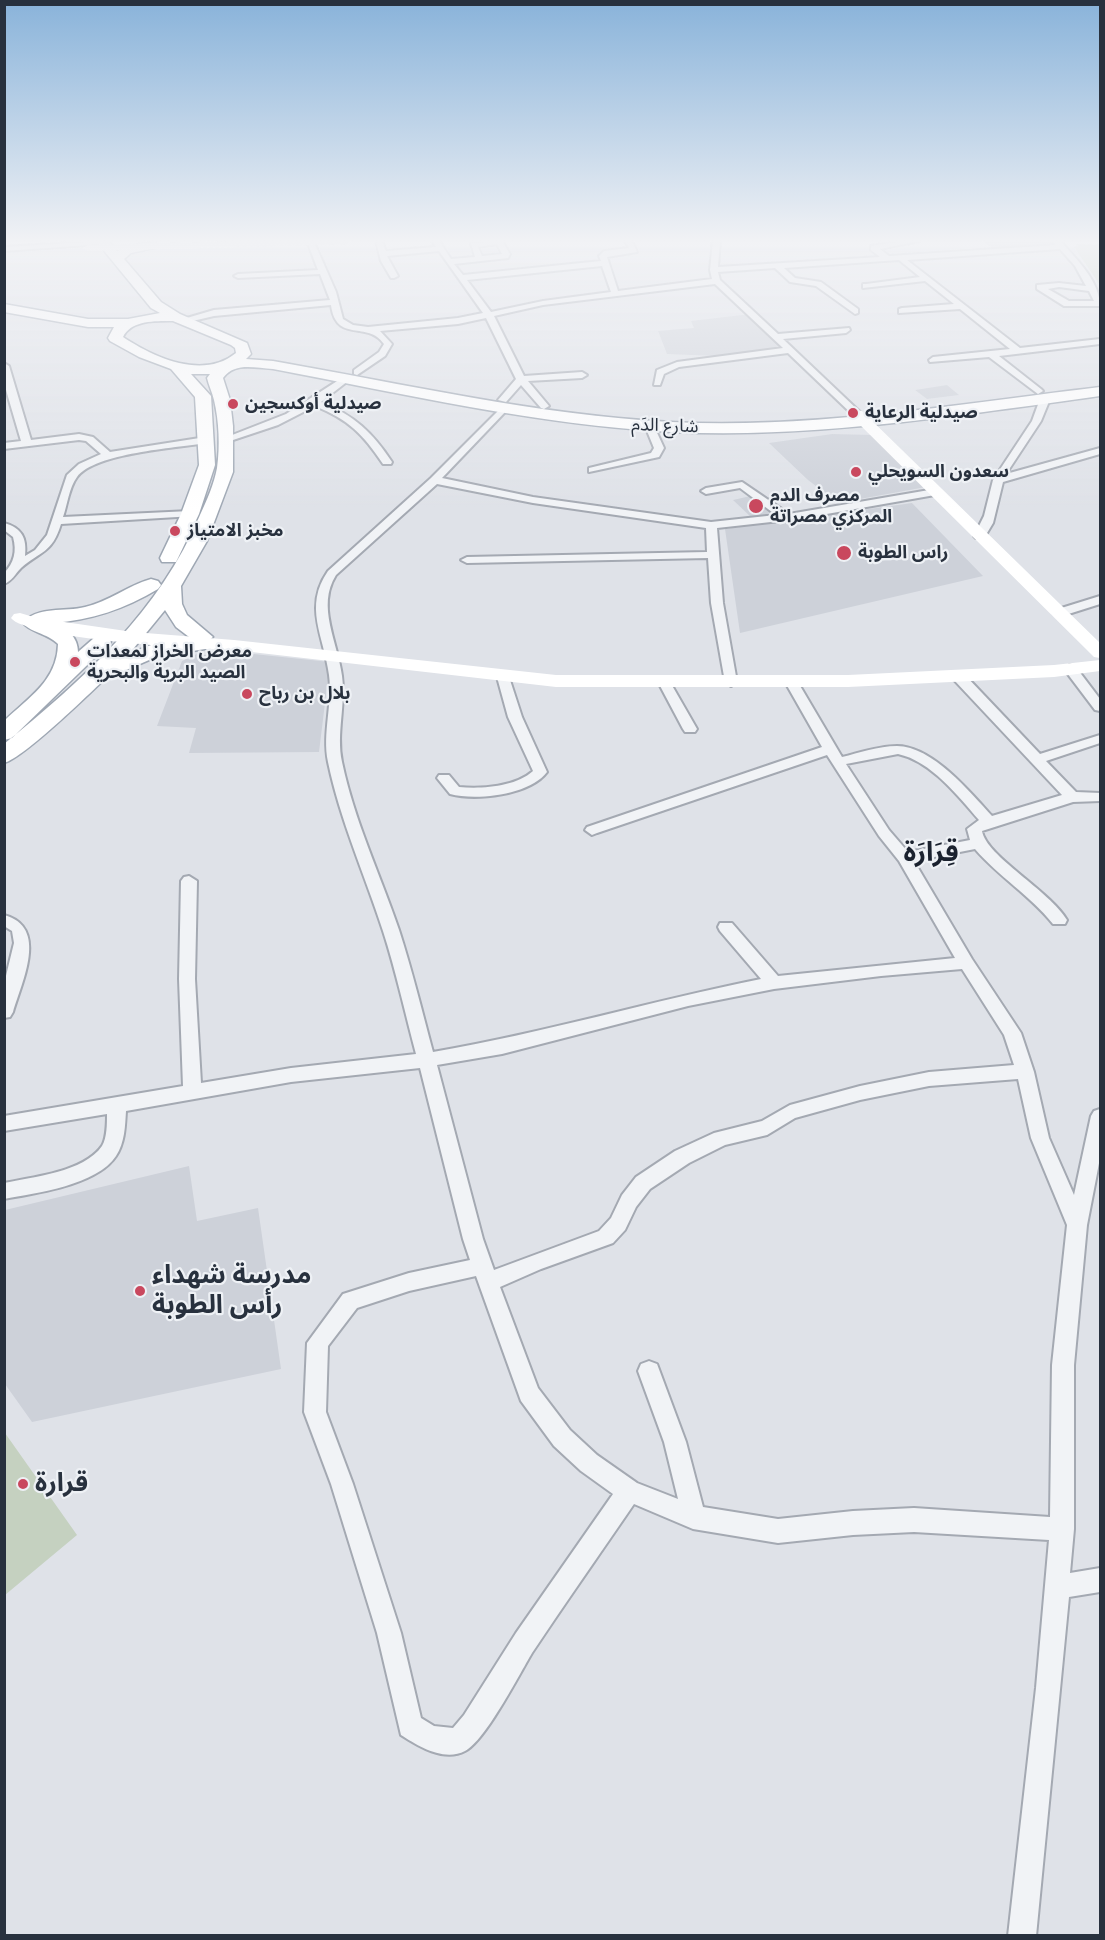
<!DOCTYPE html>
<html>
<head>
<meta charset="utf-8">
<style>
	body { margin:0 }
	#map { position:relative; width:1105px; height:1940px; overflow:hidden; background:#dfe2e8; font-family:"Noto Sans",sans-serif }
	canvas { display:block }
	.frame { position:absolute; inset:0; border:6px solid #28313e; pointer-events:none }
</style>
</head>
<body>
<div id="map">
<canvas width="1105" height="1940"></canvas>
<div class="frame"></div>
</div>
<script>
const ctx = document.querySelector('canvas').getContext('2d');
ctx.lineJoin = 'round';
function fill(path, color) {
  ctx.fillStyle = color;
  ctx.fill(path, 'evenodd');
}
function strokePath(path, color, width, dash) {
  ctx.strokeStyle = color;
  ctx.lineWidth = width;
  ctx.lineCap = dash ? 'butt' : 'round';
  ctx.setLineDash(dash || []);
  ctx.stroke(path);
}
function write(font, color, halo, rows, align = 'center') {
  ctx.font = font + ' "Noto Sans","Noto Sans Arabic",sans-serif';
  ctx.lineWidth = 4.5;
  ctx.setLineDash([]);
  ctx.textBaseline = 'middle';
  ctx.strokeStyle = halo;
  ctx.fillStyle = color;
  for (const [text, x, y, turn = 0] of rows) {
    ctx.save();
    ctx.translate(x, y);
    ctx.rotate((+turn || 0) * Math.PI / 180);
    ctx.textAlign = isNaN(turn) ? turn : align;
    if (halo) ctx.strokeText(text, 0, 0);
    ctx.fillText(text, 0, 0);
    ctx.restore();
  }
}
fill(new Path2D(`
	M 982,241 L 1054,241 L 1058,245 L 998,251 Z
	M 750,314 L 788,349 L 716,356 L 667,354 L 658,331 L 694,328 L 691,321 Z
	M 947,385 L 959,395 L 927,399 L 915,390 Z
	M 832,434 L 875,435 L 926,487 L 838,503 L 808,480 L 769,443 Z
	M 759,494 L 779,513 L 752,518 L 733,500 Z
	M 912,503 L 983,576 L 740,633 L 725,529 Z
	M 244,653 L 330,662 L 319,752 L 189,753 L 196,728 L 157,726 L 182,661 L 197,654 L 230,658 Z
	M 189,1166 L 197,1221 L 258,1208 L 281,1369 L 32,1422 L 5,1384 L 5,1210 Z`), '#cdd1d9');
fill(new Path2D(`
	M 1075,244 L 1100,245 L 1100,285 L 1074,247 L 1078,246 Z
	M 5,1433 L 77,1535 L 5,1595 L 4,1595 Z`), '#c5d1c0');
const street = new Path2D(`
	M 106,241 L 103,244 L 4,251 L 4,247 Z
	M 307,241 L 314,242 L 336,292 L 343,319 L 353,325 L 368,327 L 458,318 L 483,313 L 439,251 L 387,256 L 398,276 L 394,278 L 391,278 L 381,261 L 376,241 L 382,241 L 386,251 L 436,247 L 432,241 L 439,241 L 451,259 L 475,257 L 471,243 L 502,241 L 510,254 L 508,258 L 454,264 L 463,275 L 601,261 L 599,256 L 604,251 L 629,248 L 625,241 L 632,241 L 637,252 L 607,257 L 618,291 L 712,279 L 710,270 L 713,241 L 720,241 L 718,267 L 880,257 L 871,250 L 871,246 L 904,241 L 919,241 L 880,249 L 889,256 L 1056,245 L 1053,241 L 1060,241 C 1076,258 1100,282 1100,306 L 1064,306 L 1037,289 L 1037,285 L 1059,283 L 1086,286 L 1075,266 L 1060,249 L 907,260 L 1020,348 L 1100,339 L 1100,344 L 999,356 L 1041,389 L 1043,391 L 1038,394 L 989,357 L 930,362 L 929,360 L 933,357 L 1010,349 L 960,309 L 899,313 L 899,309 L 902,308 L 954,304 L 925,281 L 863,288 L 863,284 L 866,284 L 920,277 L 899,260 L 784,268 L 795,278 L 821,282 L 858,309 L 858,313 L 855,314 L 816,286 L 790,282 L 775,268 L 718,272 L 720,280 L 778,334 L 849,328 L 850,330 L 846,333 L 783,339 L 860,412 L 860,416 L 854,416 L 788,353 L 679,367 L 664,374 L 660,385 L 654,385 L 657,370 L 677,362 L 783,348 L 715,284 L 543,305 L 494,316 L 524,376 L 582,372 L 587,375 L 582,378 L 528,381 L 549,406 L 544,409 L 541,408 L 521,385 L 506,402 L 498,400 L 516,379 L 486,318 L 458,324 L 380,331 L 392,344 L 385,356 L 357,375 L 354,374 L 354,370 L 379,352 L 384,344 C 368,320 336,344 331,305 L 214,316 L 184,323 L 180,320 L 214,310 L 330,300 L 320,274 L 238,278 L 234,276 L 238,274 L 318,270 ZM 497,244 L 502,254 L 482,256 L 478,247 ZM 602,266 L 611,292 L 543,301 L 491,312 L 467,280 ZM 1059,287 L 1089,291 L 1094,301 L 1069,301 L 1048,289 Z
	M 4,363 L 9,366 L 31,440 L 79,434 L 93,437 L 110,452 L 206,437 L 211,440 L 206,443 C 175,448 95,453 77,477 C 69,487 67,506 63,517 L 190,511 L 195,514 L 194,516 L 61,524 C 52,554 40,551 21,568 C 15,574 12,581 4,584 L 4,573 C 14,563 17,551 13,537 L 4,530 L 4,523 C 22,528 27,538 25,556 L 35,550 L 47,535 L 67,475 L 79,464 L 101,454 L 86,441 L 79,440 L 4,449 L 4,443 L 21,441 L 4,383 Z
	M 345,376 L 348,377 L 348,381 L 321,402 C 354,415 373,433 392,462 L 391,464 L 383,464 C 363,434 349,420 315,406 L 278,425 L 227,442 L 222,439 L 286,414 Z
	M 1045,396 L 1050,399 L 1041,421 L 1006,474 L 1100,448 L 1100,454 L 1003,482 L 993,523 L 984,538 L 976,538 L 974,536 L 984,516 L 993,480 L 1032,421 L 1040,399 Z
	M 504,405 L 507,406 L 507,410 L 442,478 L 533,497 L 711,522 L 776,515 L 740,488 L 706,494 L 701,491 L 706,488 L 742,482 L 789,514 L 935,489 L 940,492 L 935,495 L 798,519 L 717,528 L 723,603 L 737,682 L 731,686 L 725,682 L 711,603 L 708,558 L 467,563 L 461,560 L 467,557 L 707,552 L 706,528 L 533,503 L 437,484 L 336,575 C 316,606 338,643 342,676 C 346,705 336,733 342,762 C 354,820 380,874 399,930 C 412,970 422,1011 433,1052 C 544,1033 651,1001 761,979 L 720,931 L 718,927 L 720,923 L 732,923 L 778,976 L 955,958 L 899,861 L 879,836 L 827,755 L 597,833 L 592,835 L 585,830 L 587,827 L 822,747 L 785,682 L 786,679 L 796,679 L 842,757 C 859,753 878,746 897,746 C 932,746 970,792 992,816 L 1062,795 L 954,680 L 953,677 L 954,674 L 964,674 L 1040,754 L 1100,735 L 1100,743 L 1046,761 L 1076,792 L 1100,793 L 1100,801 L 1073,802 L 982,831 C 986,856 1050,891 1067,920 L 1065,924 L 1053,924 C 1030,895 999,877 975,849 L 914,861 L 972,959 L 1021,1033 L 1034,1072 L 1049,1138 L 1074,1195 L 1091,1116 L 1094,1111 L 1100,1109 L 1100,1158 L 1087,1225 L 1074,1365 L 1074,1529 L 1070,1573 L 1100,1568 L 1100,1592 L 1069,1597 L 1036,1936 L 1008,1936 L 1036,1688 L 1049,1540 L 914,1532 L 853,1535 L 778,1543 L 693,1529 L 634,1504 C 600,1554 565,1603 532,1653 C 519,1675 485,1741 465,1751 C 444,1762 418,1746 401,1735 L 377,1633 L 331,1484 L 304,1412 L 307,1343 L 343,1294 L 409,1273 L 470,1260 L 463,1239 L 420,1068 L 291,1082 L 126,1111 C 125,1126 125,1142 116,1156 C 97,1185 37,1193 4,1199 L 4,1183 C 33,1177 84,1172 102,1146 C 107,1138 107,1124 107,1114 L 4,1131 L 4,1116 L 183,1086 L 179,979 L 181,881 L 184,877 L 189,876 L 197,881 L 195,979 L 201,1083 L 291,1068 L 416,1054 C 405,1013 396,971 383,931 C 365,875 340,820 328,762 C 322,733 333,704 329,675 C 324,636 303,607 328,571 L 431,478 ZM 898,754 C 931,761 958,796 979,820 L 967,829 L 970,840 L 908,852 L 889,830 L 846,764 ZM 962,969 L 1004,1035 L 1014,1065 L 929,1072 L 860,1086 L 790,1105 L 762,1121 L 714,1133 L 675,1151 L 636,1177 L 622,1195 L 611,1218 L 599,1231 L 494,1270 L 483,1239 L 437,1065 L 502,1054 L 688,1006 L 774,989 L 881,976 ZM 1018,1079 L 1031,1138 L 1067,1225 L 1052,1365 L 1050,1517 L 914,1508 L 853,1511 L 778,1519 L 703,1507 L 686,1442 L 657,1364 L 649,1361 L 641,1364 L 638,1371 L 664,1442 L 678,1499 L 637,1483 L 597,1455 L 570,1430 L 538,1388 L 500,1287 L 541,1269 L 613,1243 L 625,1230 L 636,1207 L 650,1189 L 689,1163 L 725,1145 L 767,1135 L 795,1118 L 860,1100 L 929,1086 ZM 476,1276 L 521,1401 L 554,1446 L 581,1471 L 613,1494 L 516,1633 L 464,1715 L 453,1728 L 434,1726 L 421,1718 L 401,1633 L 353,1484 L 326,1412 L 328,1346 L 357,1308 L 409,1291 Z
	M 647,424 L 653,424 L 664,448 L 659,457 L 589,472 L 589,468 L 651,453 L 654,448 L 645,426 Z
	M 1100,596 L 1100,604 L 1059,617 L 1053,613 L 1055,610 Z
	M 1070,665 L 1075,666 L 1100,699 L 1100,711 L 1095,710 L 1064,669 Z
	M 503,673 L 509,677 L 522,717 L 547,772 C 530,795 476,801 450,794 L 437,778 L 439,775 L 449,775 L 459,787 C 482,789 515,787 533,771 L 508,717 L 497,677 Z
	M 664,678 L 670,682 L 697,729 L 695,732 L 685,732 L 683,729 L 658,682 Z
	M 4,915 C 49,927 22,981 13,1012 L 10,1017 L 4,1018 L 4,984 L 14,943 L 12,931 L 4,926 Z`);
const primary = new Path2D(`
	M 96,241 L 108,241 L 117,251 L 127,246 L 155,242 L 157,245 L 155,248 L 131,253 L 124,259 L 161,302 L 180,314 L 247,343 L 251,354 L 246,359 L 273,361 C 405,384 537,415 671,422 C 815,429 958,404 1100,387 L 1100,396 C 961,415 813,439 672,432 C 537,425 405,394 273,369 C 254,368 235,362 223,378 L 230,400 L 233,426 L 233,472 L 207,541 L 181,586 L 182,604 L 187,615 L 213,637 L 206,642 L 208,645 L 205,649 L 156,657 L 117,674 L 108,676 C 90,693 24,758 4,763 L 4,744 C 83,680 160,611 200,515 C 207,500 214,484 217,468 C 220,446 219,421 214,400 C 212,392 209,386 207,378 L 210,374 L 191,374 L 211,396 L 215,465 L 199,514 L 178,558 L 176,562 L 162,562 L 160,558 L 181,514 L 199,465 L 195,397 L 171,369 L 139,357 L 110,341 L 108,338 L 114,327 L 88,327 L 4,312 L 4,304 L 88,319 L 128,319 L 160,313 L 151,308 ZM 173,321 L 231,345 L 235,348 L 236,353 C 203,380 155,358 123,337 C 131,320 156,321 173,321 ZM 165,610 L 176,627 L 193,640 L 151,645 L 129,654 Z
	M 151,579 L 158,581 L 161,585 L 158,589 C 125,609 92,620 53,623 C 67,628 78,637 78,652 L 94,638 L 108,638 L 111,642 L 12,738 L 4,740 L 4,721 C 29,697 57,681 58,644 C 47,633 29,632 23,623 C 35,606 66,612 85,607 C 109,602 128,585 151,579 Z`);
strokePath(street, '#a4a9b2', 4);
strokePath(primary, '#9ea7b3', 3);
fill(street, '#f1f3f6');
fill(new Path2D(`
	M 241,241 L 351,241 L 346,244 L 88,251 L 83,248 L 88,245 Z
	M 857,410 L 862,411 L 1100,643 L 1100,658 L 1094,657 L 852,417 L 850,414 L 852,411 Z
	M 20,613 L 37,618 L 133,632 L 234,640 L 556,675 L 848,675 L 1054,665 L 1100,660 L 1100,671 L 1054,677 L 848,687 L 556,687 L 234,650 C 202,650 25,638 11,618 L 14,614 Z`), '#fff');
fill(primary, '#fff');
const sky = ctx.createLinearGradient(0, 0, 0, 512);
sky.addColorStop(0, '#89b3da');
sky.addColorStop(0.47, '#f1f2f5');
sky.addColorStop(1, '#f1f2f500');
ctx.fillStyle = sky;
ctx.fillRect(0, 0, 1105, 512);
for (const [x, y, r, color] of [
	[233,404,6,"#c9485e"],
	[853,413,6,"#c9485e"],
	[856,472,6,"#c9485e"],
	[756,506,8,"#c9485e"],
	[175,531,6,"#c9485e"],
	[844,553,8,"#c9485e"],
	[75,662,6,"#c9485e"],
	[247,694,6,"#c9485e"],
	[140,1291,6,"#c9485e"],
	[23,1484,6,"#c9485e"]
]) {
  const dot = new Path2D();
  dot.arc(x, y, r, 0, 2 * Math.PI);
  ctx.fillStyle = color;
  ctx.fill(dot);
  strokePath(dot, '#eef1f5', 2);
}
write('bold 18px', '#28313e', '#eef1f5', [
	["صيدلية أوكسجين",245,404],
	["صيدلية الرعاية",865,413],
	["سعدون السويحلي",868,472],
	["مصرف الدم",770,496],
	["المركزي مصراتة",770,517],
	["مخبز اﻻمتياز",187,531],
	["راس الطوبة",858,553],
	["معرض الخراز لمعدات",87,652],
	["الصيد البرية والبحرية",87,673],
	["بلال بن رباح",259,694]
], 'left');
write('18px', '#28313e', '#eef1f5', [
	["شارع الدَم",665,426,2]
]);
write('bold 26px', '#28313e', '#eef1f5', [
	["مدرسة شهداء",152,1276],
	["رأس الطوبة",152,1306],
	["قرارة",35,1484]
], 'left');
write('bold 27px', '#1b222f', '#eef1f5', [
	["قِرَارَة",931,853]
]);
</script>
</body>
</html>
